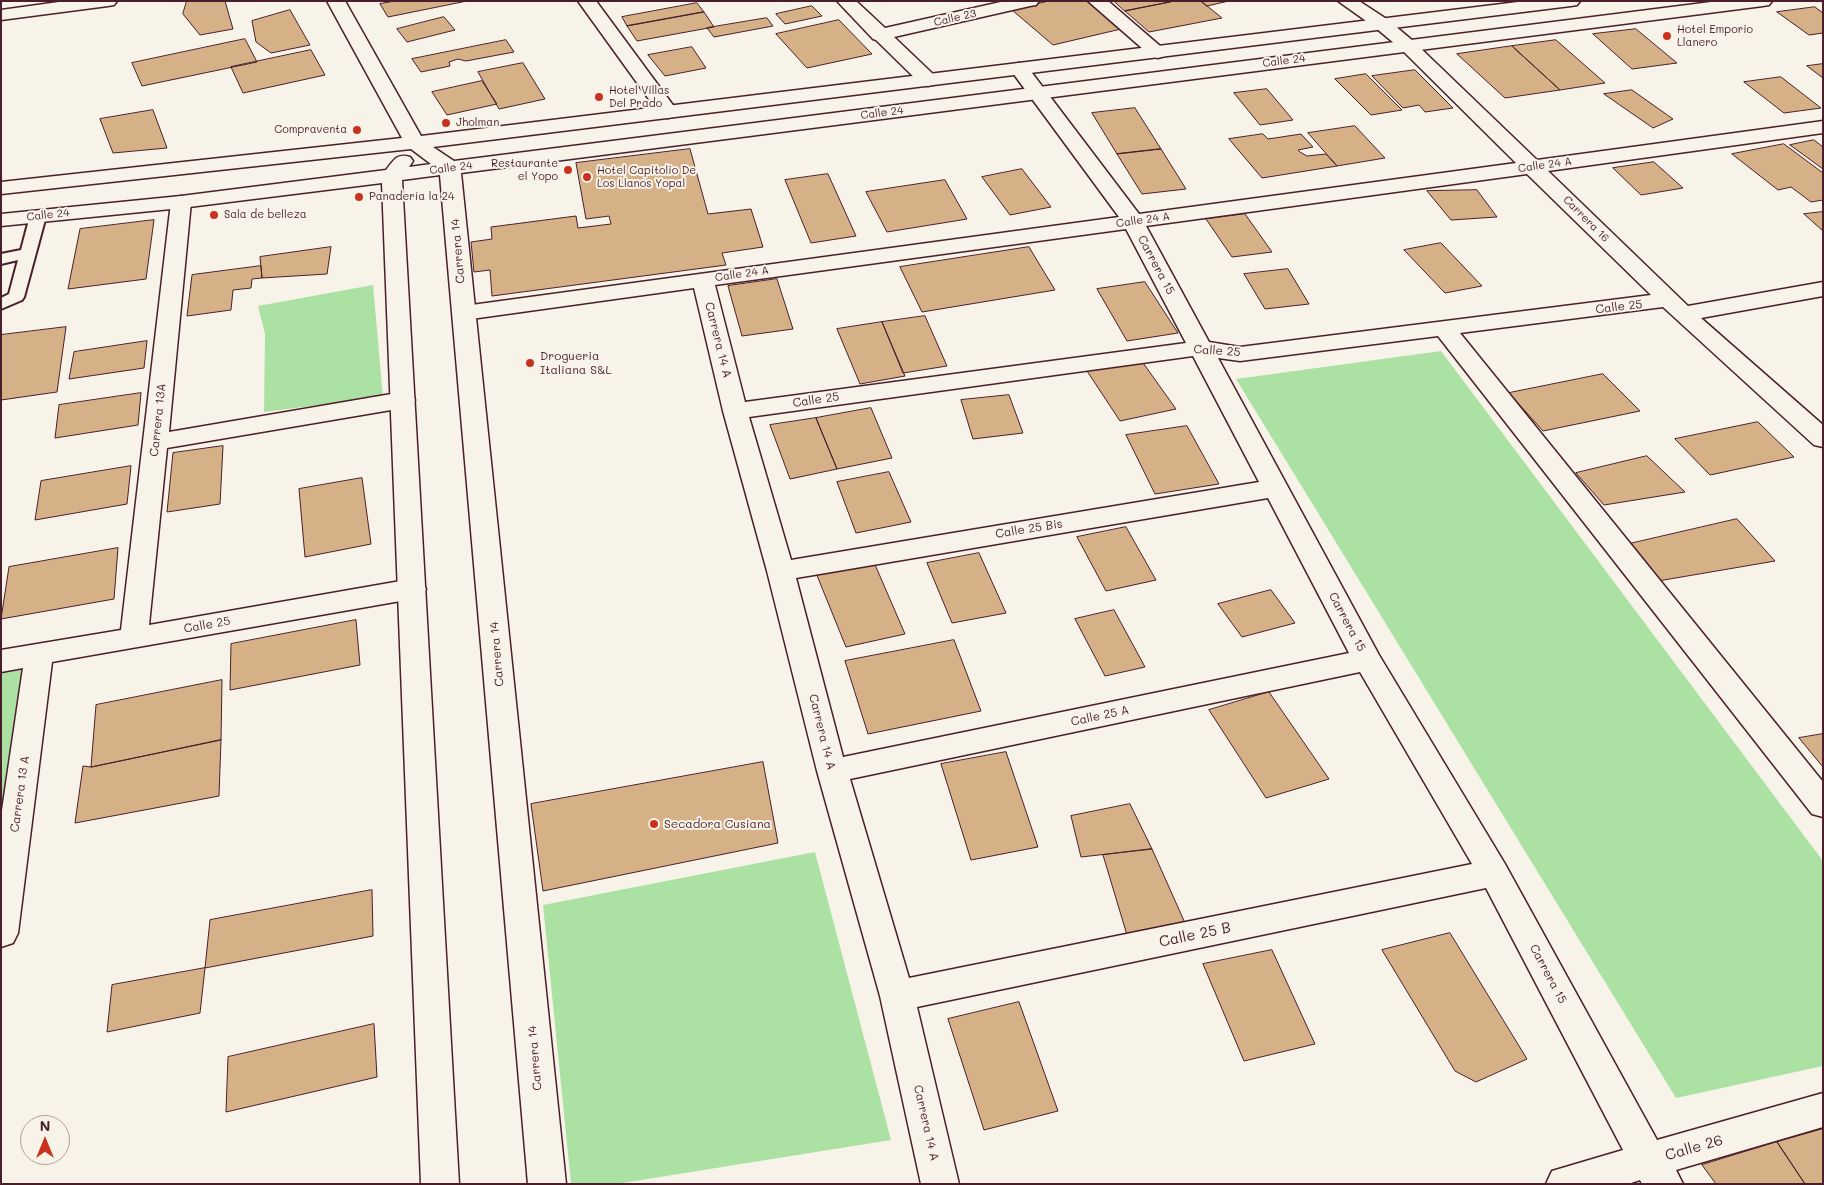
<!DOCTYPE html>
<html>
<head>
<meta charset="utf-8">
<style>
	body { margin:0 }
	#map { position:relative; width:1824px; height:1185px; overflow:hidden; background:#f7f3e8; font-family:Mali,sans-serif }
	canvas { display:block }
	.frame { position:absolute; inset:0; border:2px solid #4a1f2b; pointer-events:none }
	.north { position:absolute; left:20px; top:1115px; width:50px; height:50px; box-sizing:border-box; background:#f7f3e8; border:1px solid #b29e9c; border-radius:50%; rotate:0deg; font-size:14px; font-weight:700; line-height:20px; text-align:center; color:#4a1f2b }
	.north::after { content:''; display:block; margin:auto; width:18px; height:22px; background:#c8321e; clip-path:polygon(50% 0,100% 100%,50% 72%,0 100%) }
</style>
</head>
<body>
<div id="map">
<canvas width="1824" height="1185"></canvas>
<div class="frame"></div>
<div class="north">N</div>
</div>
<script>
const ctx = document.querySelector('canvas').getContext('2d');
ctx.lineJoin = 'round';
function fill(path, color) {
  ctx.fillStyle = color;
  ctx.fill(path, 'evenodd');
}
function strokePath(path, color, width, dash) {
  ctx.strokeStyle = color;
  ctx.lineWidth = width;
  ctx.lineCap = dash ? 'butt' : 'round';
  ctx.setLineDash(dash || []);
  ctx.stroke(path);
}
function write(font, color, halo, rows, align = 'center') {
  ctx.font = font + ' Mali,sans-serif';
  ctx.lineWidth = 4;
  ctx.setLineDash([]);
  ctx.textBaseline = 'middle';
  ctx.strokeStyle = halo;
  ctx.fillStyle = color;
  for (const [text, x, y, turn = 0] of rows) {
    ctx.save();
    ctx.translate(x, y);
    ctx.rotate((+turn || 0) * Math.PI / 180);
    ctx.textAlign = isNaN(turn) ? turn : align;
    if (halo) ctx.strokeText(text, 0, 0);
    ctx.fillText(text, 0, 0);
    ctx.restore();
  }
}
fill(new Path2D(`
	M 373,285 L 383,397 L 264,412 L 265,334 L 258,306 Z
	M 1441,351 L 1823,861 L 1823,1066 L 1676,1098 L 1236,379 Z
	M 26,667 L 1,842 L 1,671 Z
	M 815,852 L 891,1140 L 616,1184 L 571,1184 L 543,905 Z`), '#abe2a4');
const building = new Path2D(`
	M 187,1 L 225,1 L 233,29 L 200,35 L 183,14 Z
	M 395,1 L 467,1 L 388,17 L 380,4 Z
	M 1049,1 L 1087,1 L 1121,29 L 1053,45 L 1012,10 Z
	M 1114,1 L 1169,1 L 1170,2 L 1125,11 Z
	M 1175,1 L 1201,1 L 1222,18 L 1149,32 L 1125,11 Z
	M 1201,1 L 1229,1 L 1207,6 Z
	M 697,3 L 704,12 L 627,26 L 622,17 Z
	M 812,6 L 822,16 L 785,24 L 776,14 Z
	M 1815,7 L 1823,13 L 1823,33 L 1809,35 L 1777,12 Z
	M 290,10 L 310,45 L 271,53 L 256,42 L 252,21 Z
	M 704,12 L 714,27 L 637,41 L 627,26 Z
	M 444,17 L 455,30 L 407,42 L 397,29 Z
	M 767,18 L 773,26 L 714,37 L 707,28 Z
	M 839,20 L 872,54 L 807,68 L 776,34 Z
	M 1636,29 L 1677,63 L 1632,69 L 1593,34 Z
	M 245,39 L 257,62 L 142,86 L 132,63 Z
	M 506,40 L 514,52 L 466,61 L 458,59 L 449,62 L 450,66 L 421,72 L 412,59 Z
	M 1556,40 L 1605,83 L 1560,90 L 1512,46 Z
	M 1512,46 L 1560,90 L 1505,98 L 1457,54 Z
	M 692,47 L 706,68 L 665,76 L 648,55 Z
	M 311,50 L 325,75 L 243,93 L 231,67 Z
	M 523,63 L 545,99 L 499,109 L 478,72 Z
	M 1823,64 L 1823,78 L 1807,66 Z
	M 1415,70 L 1453,108 L 1425,112 L 1419,105 L 1403,108 L 1372,76 Z
	M 1366,74 L 1402,110 L 1371,115 L 1335,79 Z
	M 1781,77 L 1821,108 L 1784,113 L 1744,82 Z
	M 482,81 L 497,104 L 447,115 L 432,92 Z
	M 1267,89 L 1293,120 L 1260,125 L 1234,93 Z
	M 1632,90 L 1673,119 L 1653,128 L 1604,94 Z
	M 1135,108 L 1161,149 L 1117,154 L 1092,113 Z
	M 153,110 L 167,148 L 113,153 L 100,119 Z
	M 1355,126 L 1385,158 L 1337,166 L 1308,133 Z
	M 1263,134 L 1268,139 L 1301,134 L 1313,147 L 1298,150 L 1300,152 L 1307,156 L 1326,154 L 1337,166 L 1262,178 L 1229,139 Z
	M 1814,140 L 1823,147 L 1823,169 L 1790,145 Z
	M 1784,144 L 1823,173 L 1823,200 L 1811,202 L 1791,187 L 1778,190 L 1732,154 Z
	M 690,149 L 708,214 L 751,209 L 763,247 L 722,253 L 726,265 L 492,296 L 490,270 L 474,272 L 471,242 L 492,239 L 491,227 L 576,216 L 578,228 L 611,224 L 609,216 L 586,219 L 576,163 Z
	M 1161,149 L 1186,189 L 1142,194 L 1117,154 Z
	M 1654,162 L 1683,188 L 1641,195 L 1613,168 Z
	M 1022,169 L 1051,207 L 1010,215 L 982,177 Z
	M 828,174 L 856,236 L 811,243 L 785,180 Z
	M 945,180 L 967,219 L 887,232 L 866,192 Z
	M 1477,190 L 1497,217 L 1451,220 L 1427,191 Z
	M 1823,212 L 1823,231 L 1804,214 Z
	M 1245,214 L 1272,252 L 1232,257 L 1206,219 Z
	M 154,220 L 146,279 L 68,289 L 80,229 Z
	M 1441,243 L 1482,286 L 1445,293 L 1404,250 Z
	M 331,247 L 327,274 L 262,278 L 260,257 Z
	M 1029,247 L 1055,290 L 922,312 L 900,267 Z
	M 261,266 L 262,278 L 252,279 L 251,288 L 233,290 L 231,310 L 187,316 L 192,275 Z
	M 1288,269 L 1309,304 L 1265,309 L 1244,274 Z
	M 777,279 L 793,329 L 742,336 L 728,286 Z
	M 1145,282 L 1178,333 L 1127,341 L 1097,289 Z
	M 925,316 L 947,366 L 903,373 L 882,322 Z
	M 882,322 L 905,376 L 860,384 L 837,329 Z
	M 66,327 L 57,392 L 1,400 L 1,335 Z
	M 147,341 L 144,368 L 69,379 L 74,352 Z
	M 1141,360 L 1176,409 L 1120,421 L 1087,371 Z
	M 1603,374 L 1640,411 L 1543,431 L 1509,393 Z
	M 141,393 L 138,425 L 55,438 L 59,405 Z
	M 1009,395 L 1023,433 L 973,439 L 961,400 Z
	M 871,408 L 892,458 L 837,469 L 816,418 Z
	M 816,418 L 837,469 L 790,479 L 770,425 Z
	M 1758,422 L 1794,457 L 1710,475 L 1675,439 Z
	M 1187,426 L 1219,484 L 1155,494 L 1126,435 Z
	M 223,446 L 220,504 L 167,512 L 173,453 Z
	M 1647,456 L 1685,492 L 1604,505 L 1576,473 Z
	M 131,466 L 127,504 L 35,520 L 41,481 Z
	M 889,472 L 911,522 L 856,533 L 837,482 Z
	M 362,478 L 371,544 L 305,557 L 299,489 Z
	M 1737,519 L 1775,561 L 1658,581 L 1629,544 Z
	M 1126,527 L 1156,580 L 1106,591 L 1077,537 Z
	M 118,548 L 114,599 L 1,619 L 9,567 Z
	M 979,553 L 1006,613 L 952,623 L 927,563 Z
	M 873,560 L 905,634 L 846,647 L 816,573 Z
	M 1271,590 L 1295,623 L 1242,637 L 1218,604 Z
	M 1114,610 L 1145,667 L 1105,676 L 1075,619 Z
	M 356,620 L 360,665 L 230,690 L 231,644 Z
	M 954,640 L 981,711 L 868,734 L 845,661 Z
	M 222,680 L 221,740 L 91,767 L 96,705 Z
	M 1269,692 L 1329,779 L 1266,798 L 1209,710 Z
	M 1823,734 L 1823,767 L 1799,738 Z
	M 221,740 L 219,796 L 75,823 L 83,766 L 91,767 Z
	M 1006,752 L 1038,847 L 971,860 L 941,764 Z
	M 763,762 L 778,843 L 543,891 L 531,804 Z
	M 1130,804 L 1152,849 L 1081,857 L 1071,816 Z
	M 1152,849 L 1185,923 L 1127,935 L 1103,855 Z
	M 372,890 L 373,936 L 205,968 L 210,920 Z
	M 1450,933 L 1527,1059 L 1476,1082 L 1455,1071 L 1382,950 Z
	M 1272,950 L 1315,1044 L 1244,1061 L 1203,964 Z
	M 205,968 L 200,1013 L 107,1032 L 112,985 Z
	M 1019,1002 L 1058,1111 L 984,1130 L 948,1019 Z
	M 374,1024 L 377,1077 L 226,1112 L 228,1057 Z
	M 1823,1129 L 1823,1184 L 1805,1184 L 1777,1142 Z
	M 1777,1142 L 1805,1184 L 1716,1184 L 1702,1165 Z`);
fill(building, '#d6b188');
strokePath(building, '#4a1f2b', 1);
const service = new Path2D(`
	M 38,211 L 43,213 L 46,216 L 24,297 L 22,300 L 1,309 L 1,298 L 9,294 L 18,260 L 1,264 L 1,254 L 21,250 L 30,216 L 33,213 Z`);
const minor = new Path2D(`
	M 66,1 L 117,1 L 114,5 L 108,6 L 1,20 L 1,10 Z
	M 578,1 L 596,1 L 678,112 L 675,116 L 668,118 L 661,116 Z
	M 837,1 L 856,1 L 885,28 L 1005,1 L 1039,1 L 1036,5 L 1030,6 L 894,37 L 935,76 L 937,80 L 935,84 L 928,86 L 921,84 L 876,40 L 873,39 Z
	M 1088,1 L 1108,1 L 1167,52 L 1165,56 L 1158,58 L 1151,56 Z
	M 1338,1 L 1359,1 L 1388,20 L 1413,41 L 1537,160 L 1823,121 L 1823,133 L 1548,171 L 1688,306 L 1823,282 L 1823,296 L 1701,318 L 1823,425 L 1823,447 L 1814,445 L 1663,307 L 1460,333 L 1823,782 L 1823,817 L 1812,814 L 1438,336 L 1240,361 L 1218,358 L 1379,655 L 1505,864 L 1657,1140 L 1823,1093 L 1823,1127 L 1676,1170 L 1683,1184 L 1642,1184 L 1640,1180 L 1628,1184 L 1546,1184 L 1552,1171 L 1623,1150 L 1486,888 L 917,1007 L 959,1184 L 921,1184 L 880,996 L 817,771 L 767,571 L 723,411 L 694,288 L 464,320 L 456,318 L 453,313 L 456,308 L 464,306 L 1119,217 L 1010,69 L 1012,65 L 1019,63 L 1026,65 L 1139,214 L 1516,163 L 1401,49 L 1376,28 ZM 1527,174 L 1651,295 L 1240,347 L 1209,342 L 1146,226 ZM 1126,229 L 1186,343 L 745,402 L 715,285 ZM 1193,356 L 1259,482 L 791,560 L 749,417 ZM 1268,498 L 1349,653 L 843,757 L 796,578 ZM 1360,672 L 1472,864 L 909,978 L 850,779 Z
	M 181,196 L 188,198 L 191,202 L 169,432 L 403,392 L 412,395 L 415,400 L 412,405 L 403,408 L 167,448 L 149,625 L 412,579 L 422,582 L 426,589 L 422,596 L 412,599 L 52,662 L 18,933 L 13,943 L 1,947 L 1,817 L 23,668 L 1,672 L 1,650 L 121,630 L 171,202 L 174,198 Z`);
const tertiary = new Path2D(`
	M 327,1 L 345,1 L 421,136 L 1526,1 L 1580,1 L 1577,5 L 1571,6 L 433,147 L 454,161 L 1719,1 L 1772,1 L 1769,5 L 1763,6 L 461,173 L 566,1184 L 528,1184 L 440,175 L 402,180 L 459,1184 L 421,1184 L 382,183 L 181,208 L 1,226 L 1,214 L 181,196 L 386,170 C 394,160 397,153 410,157 L 413,161 L 409,167 L 431,164 L 411,149 L 1,194 L 1,182 L 402,138 Z`);
strokePath(service, '#4a1f2b', 4);
strokePath(minor, '#4a1f2b', 3);
strokePath(tertiary, '#4a1f2b', 3);
fill(service, '#f7f3e8');
fill(minor, '#f7f3e8');
fill(tertiary, '#f7f3e8');
for (const [x, y, r, color] of [
	[1667,36,5,"#c8321e"],
	[599,97,5,"#c8321e"],
	[446,123,5,"#c8321e"],
	[357,130,5,"#c8321e"],
	[568,170,5,"#c8321e"],
	[587,177,5,"#c8321e"],
	[359,197,5,"#c8321e"],
	[214,215,5,"#c8321e"],
	[530,363,5,"#c8321e"],
	[654,824,5,"#c8321e"]
]) {
  const dot = new Path2D();
  dot.arc(x, y, r, 0, 2 * Math.PI);
  ctx.fillStyle = color;
  ctx.fill(dot);
  strokePath(dot, '#f7f3e8', 2);
}
write('11px', '#4a1f2b', '#f7f3e8', [
	["Calle 23",955,18,-13],
	["Calle 24",1284,61,-7],
	["Calle 24",882,113,-7],
	["Calle 24 A",1545,165,-8],
	["Calle 24",451,168,-7],
	["Calle 24",48,215,-6],
	["Carrera 16",1586,219,45],
	["Calle 24 A",1143,220,-8],
	["Calle 24 A",742,274,-8]
]);
write('11px', '#4a1f2b', '#f7f3e8', [
	["Hotel Emporio",1677,30],
	["Llanero",1677,43],
	["Hotel Villas",609,91],
	["Del Prado",609,104],
	["Jholman",456,123],
	["Compraventa",347,130,"right"],
	["Restaurante",558,164,"right"],
	["el Yopo",558,177,"right"],
	["Hotel Capitolio De",597,171],
	["Los Llanos Yopal",597,184],
	["Panadería la 24",369,197],
	["Sala de belleza",224,215]
], 'left');
write('12px', '#4a1f2b', '#f7f3e8', [
	["Carrera 14",458,251,-95],
	["Carrera 15",1156,265,62],
	["Calle 25",1619,307,-7],
	["Carrera 14 A",718,340,76],
	["Calle 25",1217,351,4],
	["Calle 25",816,400,-8],
	["Carrera 13A",158,420,-84],
	["Calle 25 Bis",1029,529,-9],
	["Carrera 15",1347,622,62],
	["Calle 25",207,625,-10],
	["Carrera 14",497,654,-95],
	["Calle 25 A",1100,716,-12],
	["Carrera 14 A",822,732,76],
	["Carrera 13 A",20,794,-82],
	["Carrera 15",1548,974,62],
	["Carrera 14",535,1058,-95],
	["Carrera 14 A",926,1123,77]
]);
write('12px', '#4a1f2b', '#f7f3e8', [
	["Drogueria",540,356],
	["Italiana S&L",540,370],
	["Secadora Cusiana",664,824]
], 'left');
write('15px', '#4a1f2b', '#f7f3e8', [
	["Calle 25 B",1195,935,-12],
	["Calle 26",1694,1148,-16]
]);
</script>
</body>
</html>
